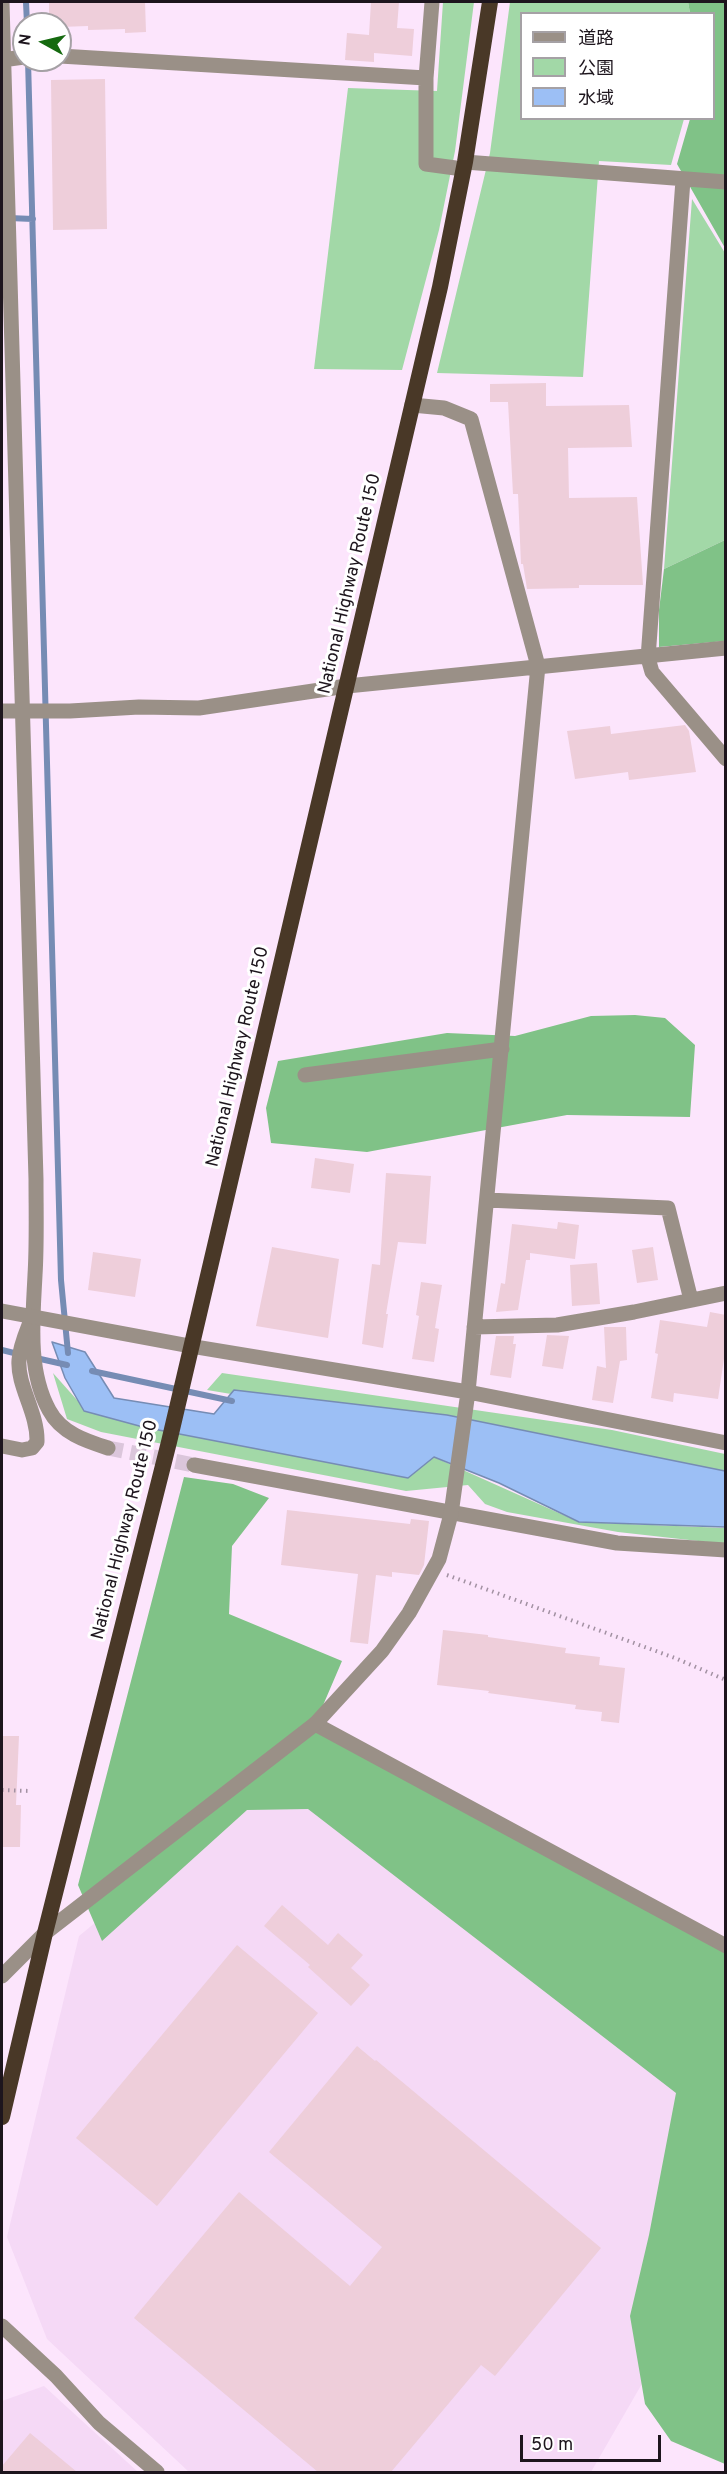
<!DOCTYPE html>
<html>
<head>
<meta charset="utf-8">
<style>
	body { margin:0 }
	#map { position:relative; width:727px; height:2474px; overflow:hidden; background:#fce5fc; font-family:Overpass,"Noto Sans JP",sans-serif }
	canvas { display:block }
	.frame { position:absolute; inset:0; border:3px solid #1d151d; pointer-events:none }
	.legend { position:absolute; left:520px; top:12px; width:195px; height:108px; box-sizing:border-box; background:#fff; border:2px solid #a5a1a5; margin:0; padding:8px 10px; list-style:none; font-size:18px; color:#1d151d }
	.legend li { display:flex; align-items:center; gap:12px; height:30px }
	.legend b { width:30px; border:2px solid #a5a1a5 }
	.north { position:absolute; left:12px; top:12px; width:60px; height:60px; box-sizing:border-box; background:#fff; border:2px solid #a5a1a5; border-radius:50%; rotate:278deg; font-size:16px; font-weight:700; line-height:24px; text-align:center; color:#1d151d }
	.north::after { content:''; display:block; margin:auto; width:21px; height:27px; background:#156a0f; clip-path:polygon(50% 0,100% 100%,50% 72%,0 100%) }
	.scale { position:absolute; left:520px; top:2435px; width:141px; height:27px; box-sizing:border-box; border:3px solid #1d151d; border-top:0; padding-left:8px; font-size:18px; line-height:21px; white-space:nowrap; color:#1d151d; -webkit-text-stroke:4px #fff; paint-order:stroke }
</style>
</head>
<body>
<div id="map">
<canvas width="727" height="2474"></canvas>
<div class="frame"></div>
<ul class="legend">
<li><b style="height:8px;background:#9a9087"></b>道路</li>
<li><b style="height:16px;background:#a2d8a7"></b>公園</li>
<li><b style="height:16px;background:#9cbff5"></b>水域</li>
</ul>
<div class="north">N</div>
<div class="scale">50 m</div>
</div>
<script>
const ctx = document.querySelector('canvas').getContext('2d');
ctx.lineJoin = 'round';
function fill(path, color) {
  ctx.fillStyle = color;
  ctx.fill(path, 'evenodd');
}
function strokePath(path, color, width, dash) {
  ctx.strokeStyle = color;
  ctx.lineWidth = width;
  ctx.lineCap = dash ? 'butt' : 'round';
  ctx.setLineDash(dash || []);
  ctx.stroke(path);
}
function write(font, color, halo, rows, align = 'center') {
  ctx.font = font + ' Overpass,sans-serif';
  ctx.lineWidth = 6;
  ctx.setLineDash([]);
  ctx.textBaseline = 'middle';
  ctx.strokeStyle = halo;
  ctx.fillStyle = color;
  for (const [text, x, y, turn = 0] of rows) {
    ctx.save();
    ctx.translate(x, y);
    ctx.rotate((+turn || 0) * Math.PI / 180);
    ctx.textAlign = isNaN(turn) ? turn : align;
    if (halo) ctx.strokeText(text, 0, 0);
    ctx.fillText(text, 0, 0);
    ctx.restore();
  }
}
fill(new Path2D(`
	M 322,1736 L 725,1955 L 725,2240 L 591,2472 L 189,2472 L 47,2339 L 7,2237 L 79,1936 Z
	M 44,2386 L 138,2472 L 2,2472 L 2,2401 Z`), '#f5d9f6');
fill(new Path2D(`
	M 443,2 L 474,2 L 455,151 L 439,230 L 402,370 L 314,369 L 348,88 L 437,91 Z
	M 510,2 L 688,2 L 690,13 L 522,14 L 522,118 L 684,119 L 671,165 L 599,161 L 583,377 L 437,373 L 490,153 Z
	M 692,199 L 725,253 L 725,540 L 664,569 Z
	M 53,1373 L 77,1400 L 434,1457 L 579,1522 L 725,1528 L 725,1544 L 618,1532 L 507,1512 L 485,1504 L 468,1485 L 406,1491 L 101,1432 L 67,1419 Z
	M 222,1373 L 612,1430 L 725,1454 L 725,1476 L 207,1390 Z`), '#a2d8a7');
fill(new Path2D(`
	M 688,2 L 725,2 L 725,248 L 677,164 L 690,119 L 714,118 L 714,14 L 690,13 Z
	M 725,540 L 725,641 L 659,647 L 659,610 L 664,569 Z
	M 635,1015 L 665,1018 L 695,1045 L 690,1117 L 567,1115 L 367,1152 L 271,1143 L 266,1108 L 278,1061 L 447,1033 L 515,1036 L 591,1016 Z
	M 184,1477 L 233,1484 L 269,1498 L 232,1546 L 229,1614 L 342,1661 L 315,1724 L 725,1946 L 725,2464 L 671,2441 L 645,2404 L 630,2316 L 649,2235 L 676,2093 L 308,1809 L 247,1810 L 102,1941 L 78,1885 Z`), '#80c287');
const water = new Path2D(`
	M 52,1342 L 85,1352 L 114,1398 L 214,1414 L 234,1390 L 447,1415 L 725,1471 L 725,1527 L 579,1522 L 499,1483 L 434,1457 L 408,1478 L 143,1427 L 84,1411 L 65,1378 Z`);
fill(water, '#9cbff5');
strokePath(water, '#768cb4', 1.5);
strokePath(new Path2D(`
	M 26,2 L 27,24
	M 28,60 L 61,1280 L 68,1353
	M 9,218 L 33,219
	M 2,1350 L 18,1354
	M 36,1358 L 67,1365
	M 92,1371 L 232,1401`), '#768cb4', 6);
fill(new Path2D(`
	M 49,2 L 145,2 L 146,32 L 125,33 L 125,29 L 88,30 L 88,26 L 60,27 L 60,24 L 49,24 Z
	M 371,2 L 399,2 L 397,28 L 414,29 L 412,56 L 374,53 L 374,62 L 345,60 L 347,33 L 369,35 Z
	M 105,79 L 107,229 L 53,230 L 51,80 Z
	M 546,383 L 546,406 L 629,405 L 632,447 L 568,448 L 569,498 L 637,497 L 643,585 L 579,585 L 579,588 L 527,589 L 523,564 L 521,564 L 518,494 L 513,494 L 508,402 L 490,402 L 490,384 Z
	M 685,725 L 689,731 L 696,772 L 629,780 L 628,772 L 575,779 L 567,731 L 610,726 L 611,734 Z
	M 315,1158 L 354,1164 L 350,1193 L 311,1188 Z
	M 386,1173 L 431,1176 L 426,1244 L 398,1242 L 386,1314 L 388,1314 L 383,1348 L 362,1344 L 372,1264 L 380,1265 Z
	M 558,1222 L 579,1225 L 575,1259 L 530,1253 L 530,1260 L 526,1260 L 518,1310 L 496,1312 L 501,1283 L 505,1284 L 512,1224 L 557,1229 Z
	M 272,1247 L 339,1259 L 328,1338 L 256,1326 Z
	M 653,1247 L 658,1280 L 637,1283 L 632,1250 Z
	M 93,1252 L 141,1259 L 135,1297 L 88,1290 Z
	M 597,1263 L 600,1304 L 572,1306 L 570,1265 Z
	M 421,1282 L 442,1285 L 435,1328 L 439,1329 L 434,1362 L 412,1359 L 419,1316 L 416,1315 Z
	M 710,1312 L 726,1315 L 726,1345 L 718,1399 L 674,1393 L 673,1402 L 651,1398 L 658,1354 L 655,1353 L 660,1320 L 707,1327 Z
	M 604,1327 L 626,1327 L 627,1360 L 620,1361 L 613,1403 L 592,1400 L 597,1366 L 606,1368 Z
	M 547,1335 L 569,1336 L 563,1369 L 542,1366 Z
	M 496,1336 L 514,1336 L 513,1344 L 516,1344 L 511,1378 L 490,1375 Z
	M 287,1510 L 410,1524 L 411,1519 L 429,1521 L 424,1565 L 419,1575 L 392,1572 L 392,1577 L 376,1575 L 368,1644 L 350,1642 L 358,1574 L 281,1565 Z
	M 443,1630 L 488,1635 L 488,1637 L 566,1648 L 565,1653 L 600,1657 L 599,1665 L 625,1668 L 619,1723 L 601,1721 L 602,1712 L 575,1709 L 576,1705 L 488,1693 L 489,1691 L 437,1685 Z
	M 2,1736 L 19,1736 L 16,1805 L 21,1805 L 20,1847 L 2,1847 Z
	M 282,1905 L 328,1945 L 338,1933 L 363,1955 L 351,1968 L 370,1985 L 351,2006 L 308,1967 L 310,1965 L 264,1926 Z
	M 237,1945 L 318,2013 L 157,2206 L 76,2138 Z
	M 357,2046 L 375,2061 L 376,2060 L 601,2248 L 495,2376 L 481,2365 L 391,2472 L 318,2472 L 134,2318 L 239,2192 L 350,2286 L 382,2247 L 269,2152 Z
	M 30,2433 L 77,2472 L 2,2472 L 2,2466 Z`), '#eeceda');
strokePath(new Path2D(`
	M 108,1448 L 194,1465`), '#dbc6db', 15, [15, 8]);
strokePath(new Path2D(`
	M 447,1575 L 675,1658 L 726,1680
	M 2,1790 L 30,1791`), '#a291a2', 4, [1.5, 4.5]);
strokePath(new Path2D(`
	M 432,2 L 426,78 L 426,164 L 463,169
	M 2,3 L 36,1179 C 36,1211 37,1243 35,1275 C 33,1318 27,1370 49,1410 C 61,1433 86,1441 108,1448
	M 60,56 L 426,78
	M 2,60 L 24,57
	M 465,162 L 726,182
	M 683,180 L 648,658 L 652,672 L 726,759
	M 412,405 L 444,408 L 471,419 L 538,666 L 468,1392
	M 2,711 L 70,711 L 139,707 L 199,708 L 347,686 L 726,648
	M 305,1075 L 502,1049
	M 487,1200 L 668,1208 L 691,1300
	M 474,1327 L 557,1325 L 634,1312 L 726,1293
	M 2,1446 L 22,1450 L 32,1448 L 37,1442 C 38,1413 17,1386 19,1360 C 20,1346 26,1333 31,1320
	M 194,1465 L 617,1543 L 726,1550
	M 315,1724 L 726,1946`), '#9a9087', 15);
strokePath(new Path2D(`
	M 2,1311 L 190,1346 L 468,1392 L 726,1443
	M 2,1976 L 45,1933 L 315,1724 L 382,1651 L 409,1613 L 439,1559 L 451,1514 L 468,1392
	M 2,2326 L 56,2376 L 99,2423 L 157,2472`), '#9a9087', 15);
strokePath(new Path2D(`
	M 2,2117 L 45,1933 L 169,1442 L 440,287 L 465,162 L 490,2`), '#493827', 16);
write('18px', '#1d151d', '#fff', [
	["National Highway Route 150",351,584,-77],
	["National Highway Route 150",239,1057,-77],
	["National Highway Route 150",126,1530,-76]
]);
</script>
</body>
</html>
